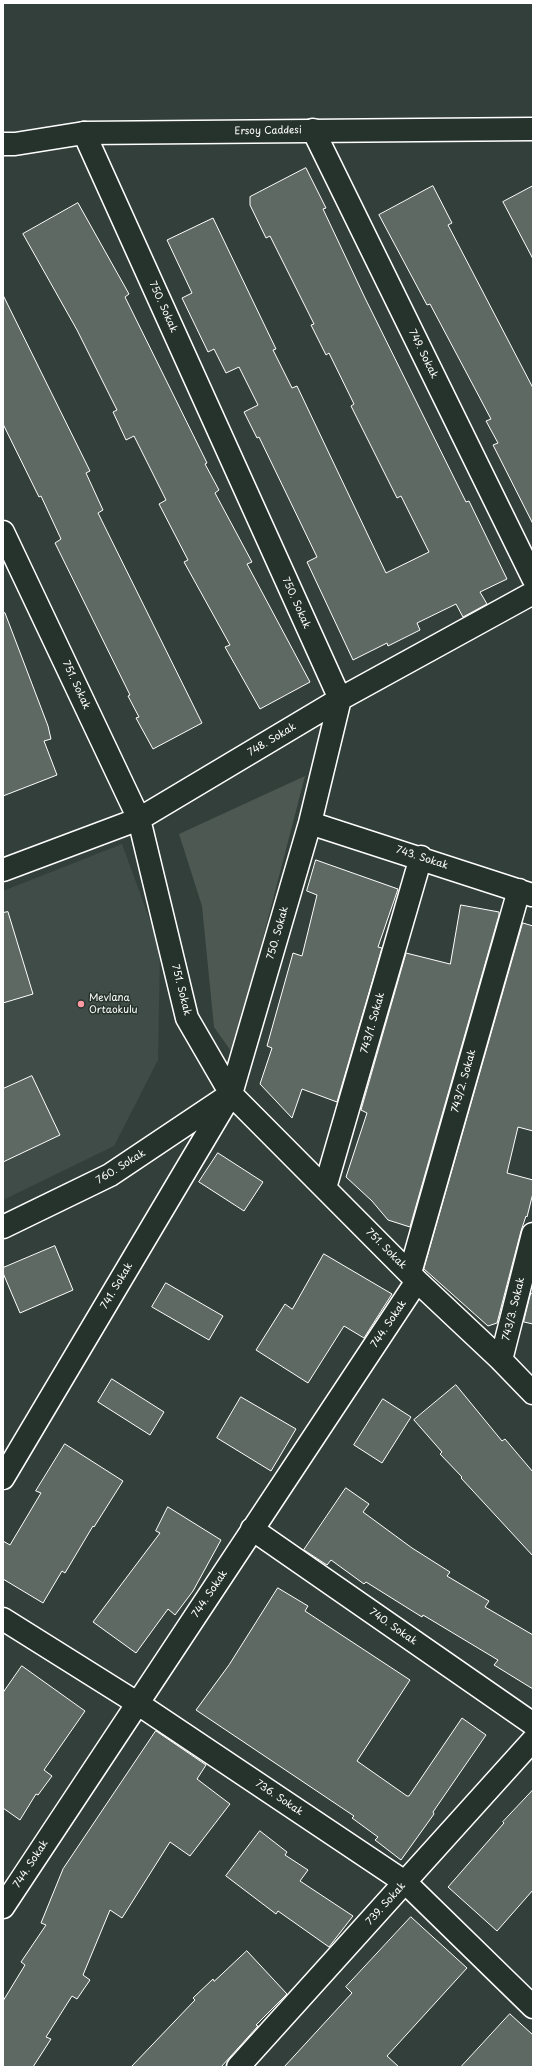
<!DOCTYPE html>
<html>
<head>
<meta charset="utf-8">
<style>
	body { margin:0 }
	#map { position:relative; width:536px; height:2070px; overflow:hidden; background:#333f3a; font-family:"Playpen Sans",sans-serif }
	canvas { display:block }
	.frame { position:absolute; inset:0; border:4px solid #fff; pointer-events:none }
</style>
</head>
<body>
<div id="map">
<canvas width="536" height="2070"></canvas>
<div class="frame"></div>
</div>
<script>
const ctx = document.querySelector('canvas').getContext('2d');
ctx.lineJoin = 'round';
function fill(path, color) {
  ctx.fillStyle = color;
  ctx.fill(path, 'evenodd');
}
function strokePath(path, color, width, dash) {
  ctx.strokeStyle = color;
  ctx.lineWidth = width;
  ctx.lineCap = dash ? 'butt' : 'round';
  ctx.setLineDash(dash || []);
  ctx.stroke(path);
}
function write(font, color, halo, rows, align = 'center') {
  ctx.font = font + ' "Playpen Sans",sans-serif';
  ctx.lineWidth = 3;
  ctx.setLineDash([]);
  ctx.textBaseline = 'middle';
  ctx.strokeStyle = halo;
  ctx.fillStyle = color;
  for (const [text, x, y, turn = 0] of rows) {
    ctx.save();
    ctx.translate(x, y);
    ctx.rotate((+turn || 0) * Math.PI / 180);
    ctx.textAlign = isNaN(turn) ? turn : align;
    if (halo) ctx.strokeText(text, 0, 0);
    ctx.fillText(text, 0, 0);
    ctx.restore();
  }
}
fill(new Path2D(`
	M 122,844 L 160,948 L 158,1060 L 114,1146 L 3,1200 L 3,891 Z`), '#404c47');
fill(new Path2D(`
	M 305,776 L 233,1054 L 214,1027 L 202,906 L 179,834 Z`), '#4d5853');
const building = new Path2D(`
	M 306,168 L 326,208 L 323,209 L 365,298 L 466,502 L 469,501 L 507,579 L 480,592 L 487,604 L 463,617 L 456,604 L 417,623 L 420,630 L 388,646 L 387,643 L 353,660 L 307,562 L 317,557 L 259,437 L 257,438 L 244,412 L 258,405 L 239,367 L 226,373 L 214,349 L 208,352 L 182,298 L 192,293 L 167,240 L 213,218 L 276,349 L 273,350 L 292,388 L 297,386 L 386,573 L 429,552 L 401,496 L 397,498 L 351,406 L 354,404 L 329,353 L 326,355 L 311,325 L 314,324 L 270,236 L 266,238 L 250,205 L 250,197 Z
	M 433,186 L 452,223 L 448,225 L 533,388 L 533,524 L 493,445 L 498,443 L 486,421 L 491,419 L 430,304 L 427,305 L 379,215 Z
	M 533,186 L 533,259 L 503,202 Z
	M 78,203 L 129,294 L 125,297 L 207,463 L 205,464 L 219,490 L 215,493 L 252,562 L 247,564 L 310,682 L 260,709 L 225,647 L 230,645 L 184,562 L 188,560 L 159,504 L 166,500 L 134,436 L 126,440 L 113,412 L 117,410 L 77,330 L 23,234 Z
	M 3,295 L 90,471 L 86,473 L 103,510 L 98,513 L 202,723 L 153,749 L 136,718 L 139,717 L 128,696 L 130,695 L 55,543 L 61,539 L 41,496 L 39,497 L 3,424 Z
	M 5,613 L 48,726 L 51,739 L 44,741 L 57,775 L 3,796 L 3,614 Z
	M 316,860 L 398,889 L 378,947 L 382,948 L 337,1102 L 302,1089 L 292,1118 L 260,1084 L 272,1048 L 267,1046 L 293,953 L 302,956 L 317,895 L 307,891 Z
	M 461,905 L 499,912 L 499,915 L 410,1227 L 388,1220 L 372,1201 L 346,1177 L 367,1113 L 361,1110 L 406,953 L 450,964 Z
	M 8,912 L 33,994 L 3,1003 L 3,913 Z
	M 523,923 L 533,926 L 533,1131 L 518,1127 L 507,1173 L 533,1180 L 533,1193 L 527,1217 L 526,1216 L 521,1231 L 497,1323 L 488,1326 L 424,1269 Z
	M 32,1076 L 60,1135 L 3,1162 L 3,1089 Z
	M 218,1153 L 263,1182 L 244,1211 L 199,1182 Z
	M 55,1246 L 73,1290 L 20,1313 L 3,1273 L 3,1268 Z
	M 324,1254 L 392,1294 L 364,1338 L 344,1326 L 308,1383 L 256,1350 L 285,1304 L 292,1309 Z
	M 166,1283 L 223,1316 L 209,1340 L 152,1307 Z
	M 531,1293 L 533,1294 L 533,1324 L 524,1322 Z
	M 112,1379 L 164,1412 L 150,1435 L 98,1402 Z
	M 456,1385 L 502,1441 L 505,1439 L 533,1472 L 533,1556 L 461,1478 L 462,1477 L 440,1454 L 442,1452 L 414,1420 Z
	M 241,1397 L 296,1429 L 271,1471 L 217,1438 Z
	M 383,1399 L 411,1417 L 382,1463 L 354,1445 Z
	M 65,1444 L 123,1481 L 94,1527 L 93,1526 L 65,1573 L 62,1571 L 43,1603 L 3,1579 L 3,1541 L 10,1545 L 41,1493 L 36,1491 Z
	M 346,1488 L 369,1504 L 363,1512 L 412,1548 L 450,1572 L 447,1576 L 489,1601 L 485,1607 L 533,1635 L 533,1689 L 494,1665 L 498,1660 L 423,1615 L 422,1617 L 366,1582 L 364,1584 L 331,1560 L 327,1565 L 304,1550 Z
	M 168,1507 L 221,1540 L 193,1591 L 175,1615 L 168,1609 L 136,1653 L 93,1622 L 160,1533 L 156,1531 Z
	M 278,1588 L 308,1606 L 305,1611 L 410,1680 L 357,1761 L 407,1796 L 409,1796 L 462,1718 L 486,1735 L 433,1812 L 434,1814 L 401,1860 L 375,1840 L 378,1837 L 352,1818 L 354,1816 L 196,1710 L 229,1665 Z
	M 22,1666 L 85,1711 L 44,1770 L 52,1776 L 38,1795 L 36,1794 L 20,1820 L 3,1808 L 3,1693 Z
	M 156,1731 L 206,1765 L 197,1779 L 230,1804 L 190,1856 L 170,1842 L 122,1918 L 110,1910 L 83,1975 L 90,1980 L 77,1999 L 72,1996 L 46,2037 L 51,2039 L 33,2067 L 3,2067 L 3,2001 L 25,1965 L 21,1962 L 46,1925 L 41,1923 L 63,1869 Z
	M 533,1790 L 533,1890 L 497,1931 L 448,1887 L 504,1823 L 503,1822 Z
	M 260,1831 L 287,1852 L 285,1855 L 308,1870 L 300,1881 L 353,1916 L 329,1947 L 278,1911 L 276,1914 L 226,1876 Z
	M 411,1917 L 467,1968 L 387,2056 L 399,2067 L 284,2067 L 352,1993 L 346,1987 Z
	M 247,1951 L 287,1994 L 256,2025 L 258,2026 L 221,2067 L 131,2067 L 195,2000 L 193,1998 L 213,1979 L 214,1981 Z
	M 510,2014 L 533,2035 L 533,2067 L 461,2067 Z`);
fill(building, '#5f6964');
strokePath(building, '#fff', 1);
const minor = new Path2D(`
	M 313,130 L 533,578
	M 3,532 L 139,819 L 187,1018 L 231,1094 L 417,1281 L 501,1360 L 533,1393
	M 310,823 L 532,895
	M 3,870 L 139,819 L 340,699 L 533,593
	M 325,1188 L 421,857
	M 3,1227 L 110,1175 L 225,1098
	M 410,1273 L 519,890
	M 501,1360 L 533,1234
	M 3,1478 L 231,1094 L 310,823 L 340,699 L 84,133
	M 252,1529 L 533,1724
	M 3,1619 L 137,1703 L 406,1883 L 533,2007
	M 3,1907 L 417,1281
	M 238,2067 L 533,1740`);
const major = new Path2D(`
	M 3,144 L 15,144 L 84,133 L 533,129`);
strokePath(minor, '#fff', 25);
strokePath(major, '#fff', 25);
strokePath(minor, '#26332d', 22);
strokePath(major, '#26332d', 22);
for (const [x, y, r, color] of [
	[81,1004,4,"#ff9aa2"]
]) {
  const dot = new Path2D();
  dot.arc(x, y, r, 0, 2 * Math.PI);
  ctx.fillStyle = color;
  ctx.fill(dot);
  strokePath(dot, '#26332d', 1.5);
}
write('10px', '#fff', '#26332d', [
	["Ersoy Caddesi",268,131,-1],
	["750. Sokak",163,307,66],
	["749. Sokak",423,354,64],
	["750. Sokak",296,603,66],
	["751. Sokak",76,685,65],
	["748. Sokak",272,740,-31],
	["743. Sokak",422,858,18],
	["750. Sokak",278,933,-74],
	["751. Sokak",181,990,76],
	["743/1. Sokak",373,1023,-74],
	["743/2. Sokak",464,1081,-74],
	["760. Sokak",121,1167,-32],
	["751. Sokak",386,1249,45],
	["741. Sokak",117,1286,-59],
	["743/3. Sokak",514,1309,-76],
	["744. Sokak",389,1324,-56],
	["744. Sokak",210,1594,-56],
	["740. Sokak",393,1627,35],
	["736. Sokak",279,1798,34],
	["744. Sokak",31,1864,-57],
	["739. Sokak",386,1904,-48]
]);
write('10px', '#fff', '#26332d', [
	["Mevlana",89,998],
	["Ortaokulu",89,1010]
], 'left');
</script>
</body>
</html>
